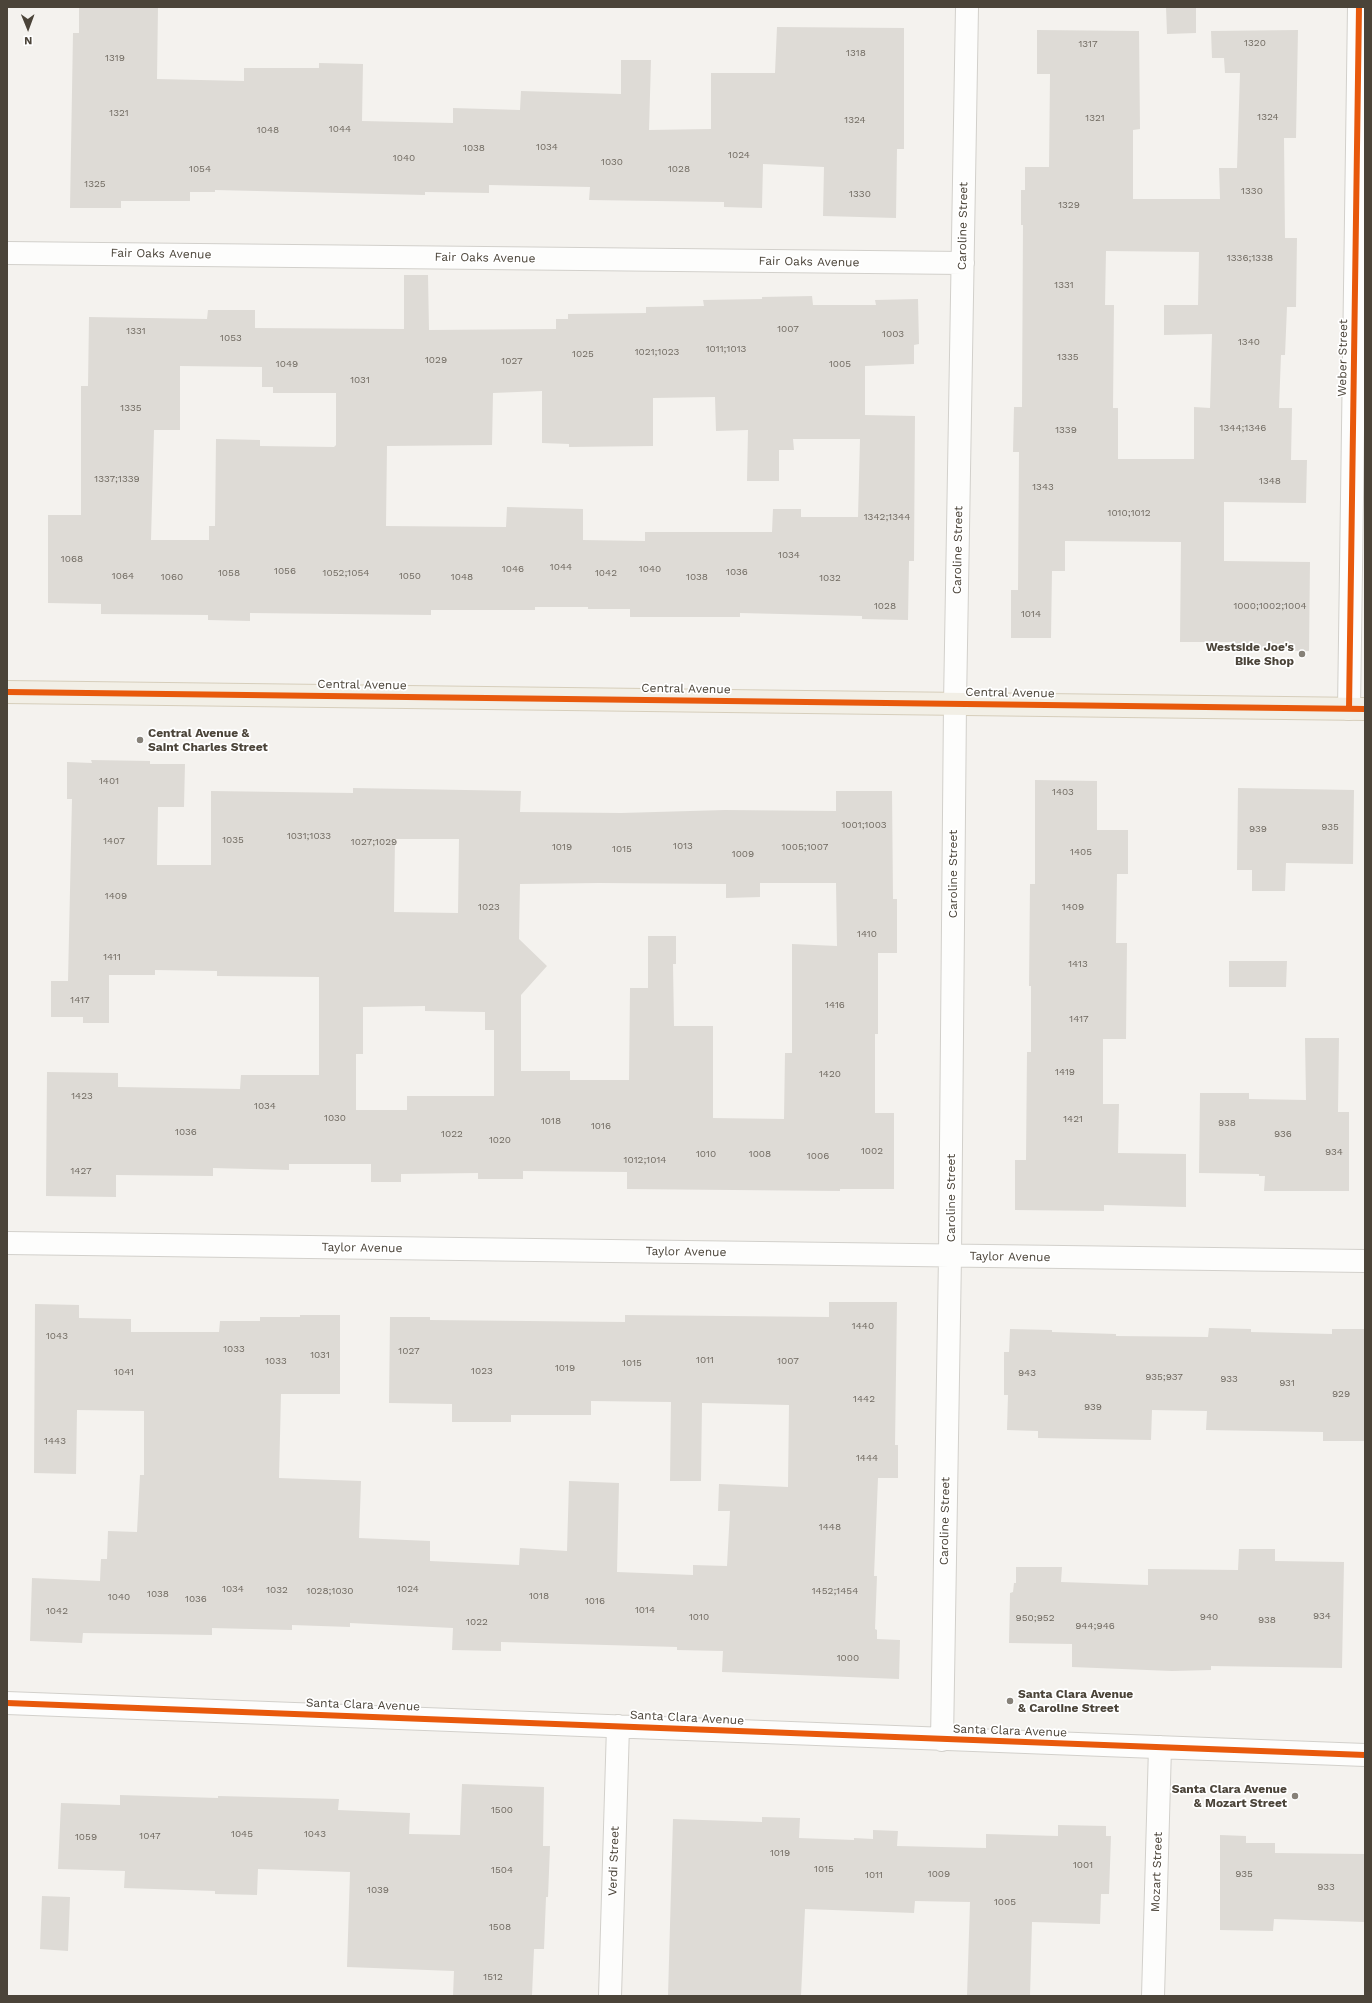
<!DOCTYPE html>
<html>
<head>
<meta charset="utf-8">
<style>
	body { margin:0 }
	#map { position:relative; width:1372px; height:2003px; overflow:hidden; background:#f4f2ee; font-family:"Work Sans",sans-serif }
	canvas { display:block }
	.frame { position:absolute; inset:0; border:8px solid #4b4439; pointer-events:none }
	.north { position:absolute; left:8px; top:8px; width:40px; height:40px; -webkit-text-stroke:3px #fff; paint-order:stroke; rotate:179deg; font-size:11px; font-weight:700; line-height:16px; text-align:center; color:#4b4439 }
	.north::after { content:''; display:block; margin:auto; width:14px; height:18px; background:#4b4439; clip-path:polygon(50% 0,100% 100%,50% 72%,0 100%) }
</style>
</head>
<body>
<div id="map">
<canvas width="1372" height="2003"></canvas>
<div class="frame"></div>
<div class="north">N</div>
</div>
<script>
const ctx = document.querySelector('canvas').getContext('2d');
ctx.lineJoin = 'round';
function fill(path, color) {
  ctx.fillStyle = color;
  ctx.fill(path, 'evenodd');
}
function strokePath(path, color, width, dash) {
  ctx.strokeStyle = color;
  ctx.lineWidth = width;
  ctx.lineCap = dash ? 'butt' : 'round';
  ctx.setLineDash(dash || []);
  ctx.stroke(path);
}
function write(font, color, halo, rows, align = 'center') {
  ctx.font = font + ' "Work Sans",sans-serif';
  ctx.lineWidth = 3.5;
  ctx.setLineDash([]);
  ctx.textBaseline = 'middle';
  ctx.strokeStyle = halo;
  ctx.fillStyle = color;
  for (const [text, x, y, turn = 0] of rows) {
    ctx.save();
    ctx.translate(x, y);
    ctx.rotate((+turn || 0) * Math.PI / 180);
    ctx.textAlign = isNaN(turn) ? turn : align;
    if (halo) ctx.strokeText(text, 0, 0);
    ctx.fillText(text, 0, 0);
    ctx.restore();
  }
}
fill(new Path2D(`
	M 79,7 L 158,7 L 157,79 L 244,81 L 244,68 L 319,68 L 319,63 L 363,64 L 362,121 L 453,123 L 453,108 L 520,110 L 521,91 L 621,94 L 621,60 L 651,60 L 649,130 L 711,129 L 711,73 L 775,73 L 777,27 L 904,28 L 904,149 L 897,149 L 896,218 L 823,216 L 824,167 L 763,164 L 762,208 L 724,207 L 724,202 L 589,200 L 590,187 L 489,185 L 489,193 L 425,192 L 425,195 L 215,190 L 215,192 L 190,192 L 190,201 L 121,201 L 121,208 L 70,208 L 73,33 L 79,33 Z
	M 1166,7 L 1196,7 L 1196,33 L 1167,34 Z
	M 1037,30 L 1139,31 L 1140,129 L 1133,130 L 1133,199 L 1220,199 L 1219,168 L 1237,168 L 1240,73 L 1225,73 L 1224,58 L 1212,58 L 1211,31 L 1298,30 L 1296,138 L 1284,138 L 1285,238 L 1297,238 L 1296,307 L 1287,307 L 1285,355 L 1281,355 L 1279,408 L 1292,408 L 1291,460 L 1307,460 L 1306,503 L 1224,502 L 1224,561 L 1310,562 L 1309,651 L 1231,650 L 1231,642 L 1180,642 L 1181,542 L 1065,541 L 1065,571 L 1052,571 L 1051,638 L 1011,638 L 1011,590 L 1018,590 L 1019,452 L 1013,452 L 1014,407 L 1022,407 L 1023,225 L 1021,225 L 1021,190 L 1025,190 L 1025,167 L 1049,167 L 1050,74 L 1037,74 ZM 1106,251 L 1199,252 L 1198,305 L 1164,305 L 1164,335 L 1212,334 L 1210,408 L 1194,407 L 1194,459 L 1118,459 L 1118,408 L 1113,408 L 1114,305 L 1105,305 Z
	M 404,275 L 428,275 L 429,330 L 556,329 L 556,319 L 568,319 L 568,314 L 646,313 L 646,307 L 704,306 L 703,300 L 762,299 L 762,297 L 812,296 L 813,305 L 876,305 L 875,300 L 918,299 L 919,344 L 914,345 L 914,364 L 865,366 L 865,415 L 915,416 L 914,561 L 909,561 L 908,620 L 862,619 L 862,616 L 740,613 L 740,617 L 630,617 L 630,609 L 588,609 L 588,607 L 535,607 L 535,610 L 431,610 L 431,615 L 250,613 L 250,621 L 208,620 L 208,615 L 101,614 L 101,604 L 48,603 L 48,515 L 81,515 L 81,386 L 88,386 L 89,317 L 207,319 L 208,310 L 255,310 L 255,328 L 404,329 ZM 180,366 L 262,367 L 262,387 L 273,387 L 273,393 L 336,393 L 336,445 L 334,447 L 260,446 L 260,440 L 216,439 L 215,526 L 209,526 L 209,540 L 151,540 L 154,430 L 180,430 ZM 542,391 L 542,443 L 569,444 L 569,447 L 653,446 L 653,398 L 715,397 L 716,431 L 748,430 L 747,481 L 779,481 L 779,450 L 794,450 L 793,439 L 860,439 L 858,517 L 801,517 L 801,509 L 773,509 L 772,532 L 645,532 L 645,541 L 583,540 L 583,509 L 507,507 L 506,527 L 386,526 L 387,446 L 492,445 L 493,393 Z
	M 91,760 L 150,761 L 150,764 L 185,764 L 184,807 L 158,807 L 157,865 L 211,865 L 211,791 L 353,793 L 353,788 L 521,791 L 520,812 L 621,813 L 725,810 L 836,811 L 836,791 L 892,791 L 893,899 L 897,899 L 897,953 L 878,953 L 878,1034 L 875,1034 L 875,1113 L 894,1113 L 894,1189 L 840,1189 L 840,1191 L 627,1189 L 627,1172 L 523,1171 L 523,1179 L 478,1179 L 478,1173 L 401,1174 L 401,1182 L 371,1182 L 371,1164 L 289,1164 L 289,1170 L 213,1168 L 213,1176 L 116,1175 L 116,1197 L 46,1196 L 47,1072 L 118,1073 L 118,1087 L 240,1089 L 241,1075 L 319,1075 L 319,977 L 217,976 L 217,971 L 155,970 L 155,975 L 109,975 L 109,1023 L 83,1023 L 83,1017 L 51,1017 L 51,981 L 68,981 L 72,799 L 67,799 L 67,762 L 92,763 ZM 395,839 L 459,839 L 458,913 L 394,912 ZM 599,883 L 726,884 L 726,898 L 760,897 L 760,883 L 836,883 L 837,946 L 792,944 L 792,1053 L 785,1053 L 784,1119 L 713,1118 L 713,1026 L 674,1026 L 673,964 L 676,964 L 676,936 L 648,936 L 648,988 L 630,988 L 629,1080 L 570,1080 L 570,1071 L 521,1071 L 521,995 L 547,966 L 519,939 L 520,884 ZM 425,1006 L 425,1011 L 485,1012 L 485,1030 L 494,1030 L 494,1096 L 407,1096 L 407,1110 L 356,1110 L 356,1054 L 363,1054 L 363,1007 Z
	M 1035,780 L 1097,781 L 1097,830 L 1128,830 L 1128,874 L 1117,874 L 1116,943 L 1127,943 L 1126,1039 L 1103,1039 L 1103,1104 L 1119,1104 L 1118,1153 L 1186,1154 L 1186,1207 L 1104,1205 L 1104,1211 L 1015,1210 L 1015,1160 L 1026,1160 L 1027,1052 L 1031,1052 L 1031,986 L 1029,986 L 1030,884 L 1035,884 Z
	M 1238,788 L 1354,790 L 1353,864 L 1286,863 L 1285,891 L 1252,891 L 1252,870 L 1237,870 Z
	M 1229,961 L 1287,961 L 1286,987 L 1229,987 Z
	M 1305,1038 L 1339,1038 L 1338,1112 L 1349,1112 L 1349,1191 L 1264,1191 L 1265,1176 L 1259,1176 L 1259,1174 L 1199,1173 L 1200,1093 L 1249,1093 L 1249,1099 L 1306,1100 Z
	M 829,1302 L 897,1302 L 895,1445 L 898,1445 L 898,1478 L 878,1478 L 874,1576 L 877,1576 L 875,1629 L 877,1630 L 877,1639 L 900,1640 L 899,1679 L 722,1672 L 723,1651 L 677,1650 L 677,1647 L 501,1642 L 501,1651 L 452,1650 L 453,1628 L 350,1623 L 350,1627 L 292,1625 L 292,1630 L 212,1628 L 212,1635 L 83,1633 L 82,1643 L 30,1641 L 32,1578 L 100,1581 L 101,1559 L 107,1559 L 108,1531 L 137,1532 L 140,1475 L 144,1475 L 144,1411 L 77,1410 L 76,1474 L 34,1473 L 35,1304 L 79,1305 L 79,1318 L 131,1319 L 131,1332 L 219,1332 L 220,1321 L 260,1321 L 260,1317 L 300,1317 L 300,1315 L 340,1315 L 340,1394 L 281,1394 L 279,1478 L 361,1481 L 359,1538 L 430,1541 L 430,1561 L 519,1565 L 520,1548 L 567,1551 L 569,1481 L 619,1483 L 617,1572 L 693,1575 L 693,1565 L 727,1566 L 730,1511 L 718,1511 L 719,1484 L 788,1487 L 789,1405 L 702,1403 L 701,1481 L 670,1481 L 671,1402 L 591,1401 L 591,1415 L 511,1415 L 511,1422 L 452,1422 L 452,1404 L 389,1403 L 390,1317 L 430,1317 L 430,1320 L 625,1322 L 625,1315 L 829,1317 Z
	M 1209,1328 L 1251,1329 L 1251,1332 L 1332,1334 L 1332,1329 L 1365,1329 L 1364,1441 L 1323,1441 L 1323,1432 L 1206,1430 L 1207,1411 L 1152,1410 L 1151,1440 L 1038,1438 L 1038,1431 L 1007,1430 L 1008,1395 L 1004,1395 L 1004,1352 L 1009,1352 L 1010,1329 L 1052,1330 L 1052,1332 L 1116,1334 L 1116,1336 L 1208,1337 Z
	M 1239,1549 L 1275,1549 L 1275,1561 L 1344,1562 L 1342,1668 L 1211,1666 L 1211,1670 L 1172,1671 L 1072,1667 L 1072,1644 L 1009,1643 L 1010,1593 L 1013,1592 L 1014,1583 L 1016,1583 L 1016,1567 L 1062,1567 L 1061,1582 L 1148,1585 L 1148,1569 L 1238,1570 Z
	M 462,1784 L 544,1787 L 543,1846 L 550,1846 L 548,1897 L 546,1897 L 544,1949 L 534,1949 L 532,1995 L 453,1996 L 454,1971 L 347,1967 L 350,1872 L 258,1869 L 257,1895 L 215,1894 L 215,1891 L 124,1888 L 125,1871 L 58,1869 L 61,1803 L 120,1805 L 120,1795 L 218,1798 L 218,1796 L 339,1799 L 338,1810 L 410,1813 L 409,1834 L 460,1835 Z
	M 762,1817 L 800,1818 L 799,1838 L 854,1840 L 854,1838 L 873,1839 L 873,1830 L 898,1831 L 897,1846 L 986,1848 L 986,1834 L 1058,1836 L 1058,1825 L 1106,1826 L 1106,1836 L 1111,1836 L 1109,1894 L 1101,1894 L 1100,1924 L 1032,1922 L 1030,1996 L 967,1996 L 970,1902 L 915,1901 L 914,1913 L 805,1909 L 801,1996 L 668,1996 L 673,1819 L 762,1822 Z
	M 1220,1835 L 1246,1836 L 1246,1843 L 1275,1843 L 1275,1853 L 1365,1854 L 1365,1922 L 1274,1919 L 1273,1931 L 1220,1930 Z
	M 42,1896 L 70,1897 L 68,1951 L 40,1949 Z`), '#dedbd6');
const minor = new Path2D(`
	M 7,253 L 963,263
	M 1349,709 L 1359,7
	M 7,1243 L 1365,1261
	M 7,1703 L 1365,1755
	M 942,1740 L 950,1256 L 955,703 L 967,7
	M 610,1996 L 618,1726
	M 1153,1996 L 1160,1747`);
const major = new Path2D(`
	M 7,692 L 1365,709`);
strokePath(minor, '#d2d0cb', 24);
strokePath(major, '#d6cebb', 24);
strokePath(minor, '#fdfdfc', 22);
strokePath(major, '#f2efe6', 22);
strokePath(new Path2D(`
	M 7,692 L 1365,709
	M 1349,709 L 1359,7
	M 7,1703 L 1365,1755`), '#e8590c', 6);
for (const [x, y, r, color] of [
	[1302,654,4,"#868178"],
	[140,740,4,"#868178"],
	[1010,1701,4,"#868178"],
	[1295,1796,4,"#868178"]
]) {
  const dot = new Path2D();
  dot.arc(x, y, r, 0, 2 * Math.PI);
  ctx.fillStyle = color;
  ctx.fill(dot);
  strokePath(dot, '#fff', 1.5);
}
write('10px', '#706a61', null, [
	["1320",1255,43],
	["1317",1088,44],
	["1318",856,53],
	["1319",115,58],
	["1321",119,113],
	["1324",1268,117],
	["1321",1095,118],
	["1324",855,120],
	["1044",340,129],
	["1048",268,130],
	["1034",547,147],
	["1038",474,148],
	["1024",739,155],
	["1040",404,158],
	["1030",612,162],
	["1054",200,169],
	["1028",679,169],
	["1325",95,184],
	["1330",1252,191],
	["1330",860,194],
	["1329",1069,205],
	["1336;1338",1250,258],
	["1331",1064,285],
	["1007",788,329],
	["1331",136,331],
	["1003",893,334],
	["1053",231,338],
	["1340",1249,342],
	["1011;1013",726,349],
	["1021;1023",657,352],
	["1025",583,354],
	["1335",1068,357],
	["1029",436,360],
	["1027",512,361],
	["1049",287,364],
	["1005",840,364],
	["1031",360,380],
	["1335",131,408],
	["1344;1346",1243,428],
	["1339",1066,430],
	["1337;1339",117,479],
	["1348",1270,481],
	["1343",1043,487],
	["1010;1012",1129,513],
	["1342;1344",887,517],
	["1034",789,555],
	["1068",72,559],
	["1044",561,567],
	["1046",513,569],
	["1040",650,569],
	["1056",285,571],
	["1036",737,572],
	["1058",229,573],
	["1052;1054",346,573],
	["1042",606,573],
	["1064",123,576],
	["1050",410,576],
	["1060",172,577],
	["1048",462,577],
	["1038",697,577],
	["1032",830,578],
	["1028",885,606],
	["1000;1002;1004",1270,606],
	["1014",1031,614],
	["1401",109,781],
	["1403",1063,792],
	["1001;1003",864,825],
	["935",1330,827],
	["939",1258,829],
	["1031;1033",309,836],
	["1035",233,840],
	["1407",114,841],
	["1027;1029",374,842],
	["1013",683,846],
	["1019",562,847],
	["1005;1007",805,847],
	["1015",622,849],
	["1405",1081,852],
	["1009",743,854],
	["1409",116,896],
	["1023",489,907],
	["1409",1073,907],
	["1410",867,934],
	["1411",112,957],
	["1413",1078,964],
	["1417",80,1000],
	["1416",835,1005],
	["1417",1079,1019],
	["1419",1065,1072],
	["1420",830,1074],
	["1423",82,1096],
	["1034",265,1106],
	["1030",335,1118],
	["1421",1073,1119],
	["1018",551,1121],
	["938",1227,1123],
	["1016",601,1126],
	["1036",186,1132],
	["1022",452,1134],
	["936",1283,1134],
	["1020",500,1140],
	["1002",872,1151],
	["934",1334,1152],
	["1010",706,1154],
	["1008",760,1154],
	["1006",818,1156],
	["1012;1014",645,1160],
	["1427",81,1171],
	["1440",863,1326],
	["1043",57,1336],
	["1033",234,1349],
	["1027",409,1351],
	["1031",320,1355],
	["1011",705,1360],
	["1033",276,1361],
	["1007",788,1361],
	["1015",632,1363],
	["1019",565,1368],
	["1023",482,1371],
	["1041",124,1372],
	["943",1027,1373],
	["935;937",1164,1377],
	["933",1229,1379],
	["931",1287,1383],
	["929",1341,1394],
	["1442",864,1399],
	["939",1093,1407],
	["1443",55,1441],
	["1444",867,1458],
	["1448",830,1527],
	["1034",233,1589],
	["1024",408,1589],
	["1032",277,1590],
	["1028;1030",330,1591],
	["1452;1454",835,1591],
	["1038",158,1594],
	["1018",539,1596],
	["1040",119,1597],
	["1036",196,1599],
	["1016",595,1601],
	["1014",645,1610],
	["1042",57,1611],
	["934",1322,1616],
	["1010",699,1617],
	["940",1209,1617],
	["950;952",1035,1618],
	["938",1267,1620],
	["1022",477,1622],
	["944;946",1095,1626],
	["1000",848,1658],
	["1500",502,1810],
	["1045",242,1834],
	["1043",315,1834],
	["1047",150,1836],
	["1059",86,1837],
	["1019",780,1853],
	["1001",1083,1865],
	["1015",824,1869],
	["1504",502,1870],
	["1009",939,1874],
	["935",1244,1874],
	["1011",874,1875],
	["933",1326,1887],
	["1039",378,1890],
	["1005",1005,1902],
	["1508",500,1927],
	["1512",493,1977]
]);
write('12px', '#4b4439', '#fff', [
	["Caroline Street",963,226,-89],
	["Fair Oaks Avenue",161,254,1],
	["Fair Oaks Avenue",485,258,1],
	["Fair Oaks Avenue",809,262,1],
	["Weber Street",1343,358,-89],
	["Caroline Street",958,550,-89],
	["Central Avenue",362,685,1],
	["Central Avenue",686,689,1],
	["Central Avenue",1010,693,1],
	["Caroline Street",953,874,-90],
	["Caroline Street",951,1198,-90],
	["Taylor Avenue",362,1248,1],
	["Taylor Avenue",686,1252,1],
	["Taylor Avenue",1010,1257,1],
	["Caroline Street",945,1521,-89],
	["Santa Clara Avenue",363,1705,2],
	["Santa Clara Avenue",687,1718,3],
	["Santa Clara Avenue",1010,1731,2],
	["Verdi Street",614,1861,-88],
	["Mozart Street",1157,1872,-88]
]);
write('bold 12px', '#4b4439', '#fff', [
	["Westside Joe's",1294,647],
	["Bike Shop",1294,661],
	["Central Avenue &",148,733,"left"],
	["Saint Charles Street",148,747,"left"],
	["Santa Clara Avenue",1018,1694,"left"],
	["& Caroline Street",1018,1708,"left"],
	["Santa Clara Avenue",1287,1789],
	["& Mozart Street",1287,1803]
], 'right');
</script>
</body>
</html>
